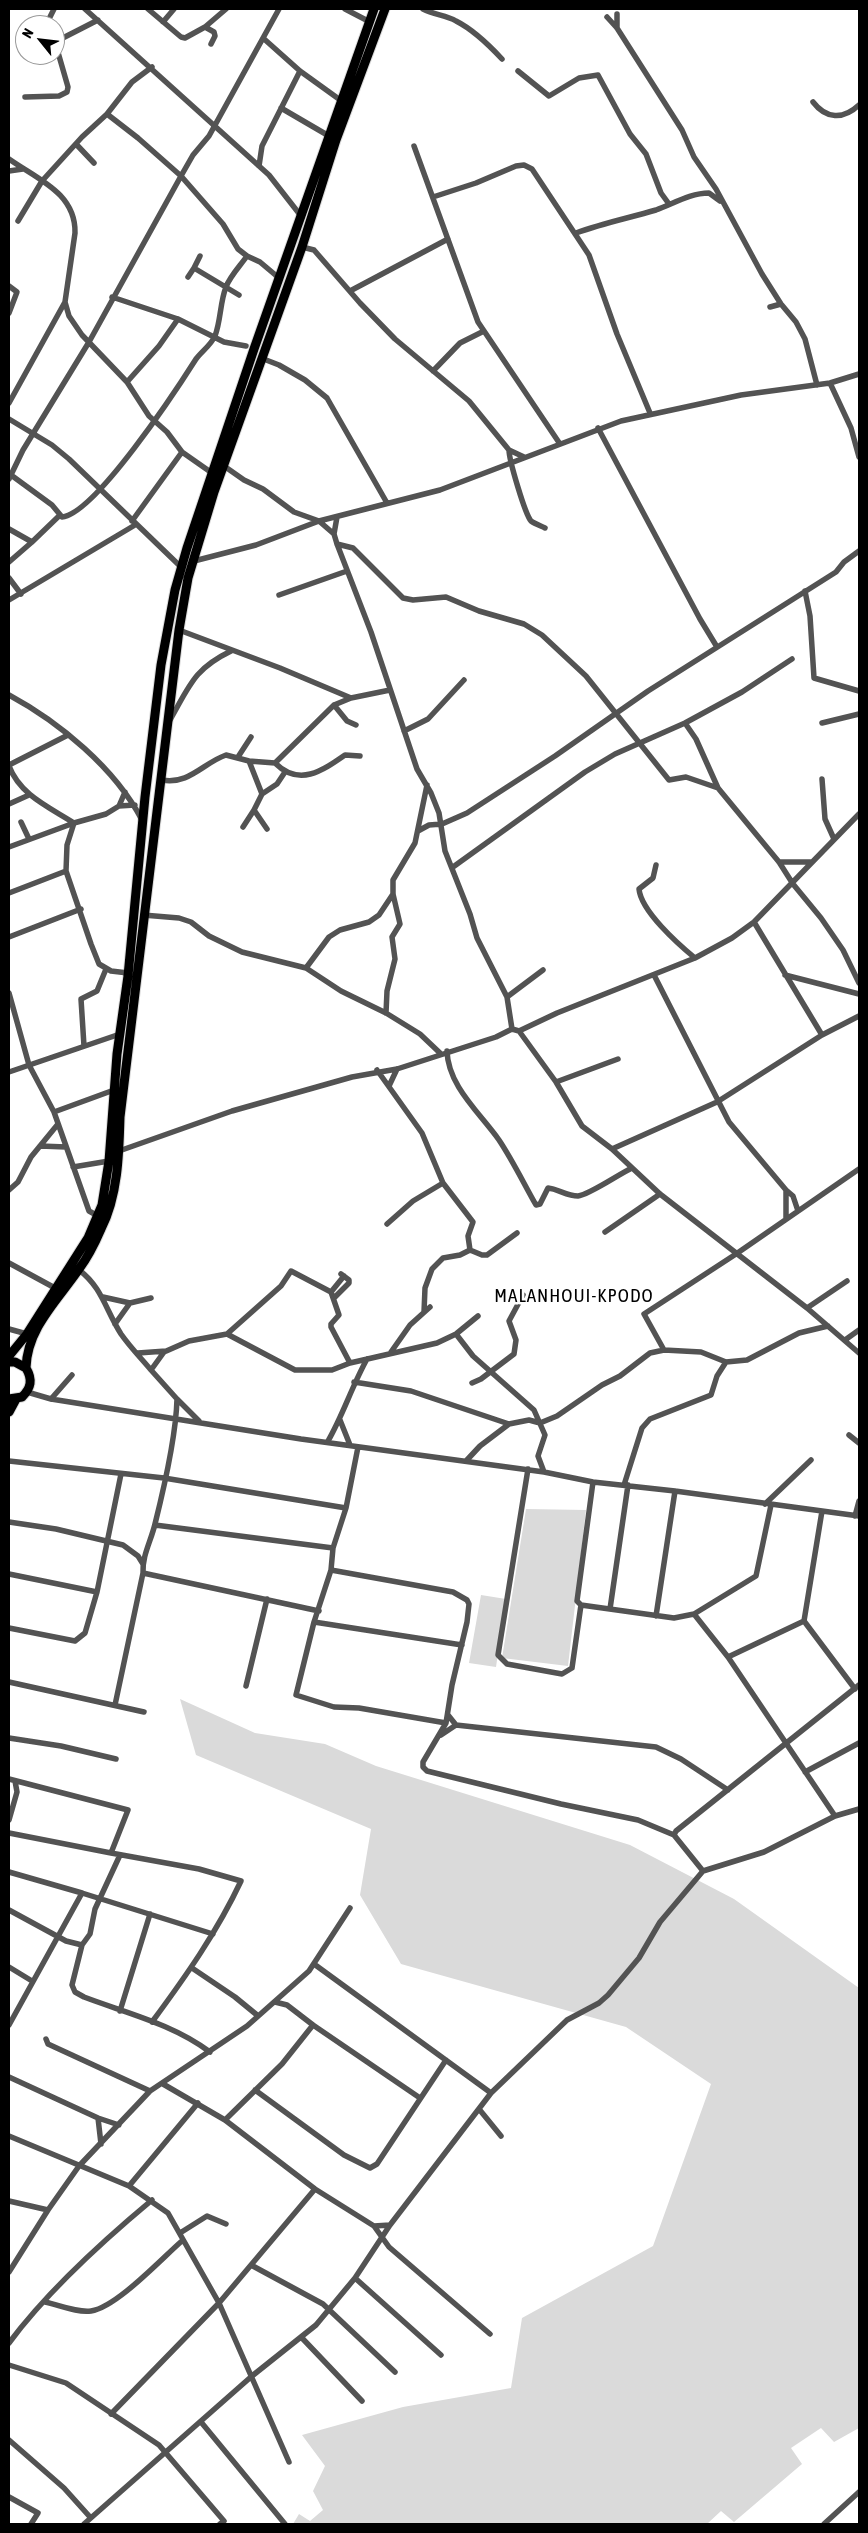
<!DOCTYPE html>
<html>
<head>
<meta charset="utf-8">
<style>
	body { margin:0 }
	#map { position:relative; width:868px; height:2533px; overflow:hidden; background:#fff; font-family:"Asap Condensed",sans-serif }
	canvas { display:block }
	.frame { position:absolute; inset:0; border:10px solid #000; pointer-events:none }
	.north { position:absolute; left:15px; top:15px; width:50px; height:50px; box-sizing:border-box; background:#fff; border:1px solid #999; border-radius:50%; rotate:299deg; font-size:14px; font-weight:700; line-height:20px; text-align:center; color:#000 }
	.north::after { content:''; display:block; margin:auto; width:18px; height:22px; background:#000; clip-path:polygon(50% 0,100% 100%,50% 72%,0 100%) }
</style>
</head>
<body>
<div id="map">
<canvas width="868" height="2533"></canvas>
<div class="frame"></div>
<div class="north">N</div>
</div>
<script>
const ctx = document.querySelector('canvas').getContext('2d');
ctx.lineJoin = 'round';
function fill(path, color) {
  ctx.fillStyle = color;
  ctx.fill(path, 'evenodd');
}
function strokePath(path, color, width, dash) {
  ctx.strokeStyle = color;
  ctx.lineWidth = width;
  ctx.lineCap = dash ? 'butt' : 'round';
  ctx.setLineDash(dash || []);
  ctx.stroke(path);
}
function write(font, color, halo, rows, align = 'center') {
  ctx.font = font + ' "Asap Condensed",sans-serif';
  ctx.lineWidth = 5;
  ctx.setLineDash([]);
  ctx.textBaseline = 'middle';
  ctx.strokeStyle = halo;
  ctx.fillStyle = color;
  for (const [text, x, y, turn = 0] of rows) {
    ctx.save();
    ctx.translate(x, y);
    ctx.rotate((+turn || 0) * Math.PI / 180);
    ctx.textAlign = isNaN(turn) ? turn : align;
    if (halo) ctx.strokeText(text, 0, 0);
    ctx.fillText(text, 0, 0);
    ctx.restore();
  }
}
fill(new Path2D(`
	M 526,1509 L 586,1510 L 568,1666 L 502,1658 Z
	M 481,1595 L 506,1599 L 496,1667 L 469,1663 Z
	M 180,1699 L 255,1733 L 325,1744 L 376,1766 L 630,1845 L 734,1899 L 859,1988 L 859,2428 L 834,2442 L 821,2428 L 791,2448 L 802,2464 L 734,2522 L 721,2511 L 707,2524 L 293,2524 L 299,2514 L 310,2521 L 323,2510 L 313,2491 L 325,2466 L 302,2435 L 403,2407 L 511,2388 L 522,2318 L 653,2246 L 711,2084 L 626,2027 L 401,1964 L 360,1895 L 371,1829 L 196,1755 Z`), '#dadada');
const primary = new Path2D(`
	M 9,1356 L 27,1334 L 88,1238 L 102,1205 L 109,1161 L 117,1054 L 128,976 L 145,797 L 161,665 L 175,590 L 187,548 L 254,349 L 374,9
	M 9,1362 L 15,1362 L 26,1368 C 33,1380 31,1388 22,1397 L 9,1399
	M 26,1368 C 27,1328 58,1300 79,1269 C 88,1257 95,1243 101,1229 C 118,1196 119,1154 120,1117 L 179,630 L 188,578 L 214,492 L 302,247 L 336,140 L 385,9
	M 9,1412 L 16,1399`);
strokePath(primary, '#dbdbdb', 11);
strokePath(new Path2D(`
	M 85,9 L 269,175 L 301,216
	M 148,9 L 181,37 L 185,38 L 205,27
	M 345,9 L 370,22
	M 423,9 C 434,15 446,15 456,21 C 474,30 489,45 502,59
	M 617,14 L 617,28
	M 607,17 L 617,28 L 682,130 L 694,157 L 716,189 L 762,274 L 781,304 L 796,322 L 805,339 L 817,385
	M 163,22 L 174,9
	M 46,25 L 54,9
	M 263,38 L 300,71 L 343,102
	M 55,42 L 98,20
	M 211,44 L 215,36 L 214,32 L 205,27 L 226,9
	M 518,71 L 549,96 L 579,78 L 598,75 L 630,134 L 646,154 L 661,193 L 669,204
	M 25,97 L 59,96 L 67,92 L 68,87 L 55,42
	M 813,102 C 826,119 843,120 859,105
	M 281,108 L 329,136
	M 107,114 L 138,138 L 181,176 L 223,224 L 238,249 L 247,256
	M 76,144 L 94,163
	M 414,146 L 478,322 L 560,444
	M 9,159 C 37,179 76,193 75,233 L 65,302 L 69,316 L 82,335 L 127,382 L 149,416 L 167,432 L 182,452 L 212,473
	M 259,166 L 262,146 L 300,71
	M 9,171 L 23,169
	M 433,197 L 476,183 L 516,166 L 524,165 L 532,169 L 589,255 L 617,334 L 650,413
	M 18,221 L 42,181 L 82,137 L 107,114 L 132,82 L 152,67
	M 576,233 C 603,223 629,218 656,210 C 673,204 690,193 709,193 L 720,201
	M 302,247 L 314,250 L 360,303 L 395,339 L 469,401 L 509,450 L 524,457
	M 194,268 L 200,256
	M 188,277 L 194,268 L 239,295
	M 9,286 L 17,292 L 9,313
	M 350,291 L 448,239
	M 112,297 L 178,319 L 224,342 L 246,346
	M 770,307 L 781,304
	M 261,358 L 279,365 L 305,380 L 327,398 L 387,503
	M 433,371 L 460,343 L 484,331
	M 127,382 L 159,346 L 178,319
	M 830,383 L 851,428 L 859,457
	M 9,403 L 65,302
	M 9,419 L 52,445 L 69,459 L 181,567
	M 598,428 L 700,619 L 717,647
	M 509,450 C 509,460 525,514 531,521 C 535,524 541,526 545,528
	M 224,466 L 244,480 L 263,489 L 294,512 L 319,521 L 334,534
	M 11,475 L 52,505 L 62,517 C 95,514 177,389 196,359 C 202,351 211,345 215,336 C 221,320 220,302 226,287 C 230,276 240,266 247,256 L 260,262 L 279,278
	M 9,479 L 23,450 L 89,342 L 181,176 L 193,155 L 209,136 L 279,9
	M 337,517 L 334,534 L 337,544 L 371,632 L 417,769 L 431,793 L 439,813 L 445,851 L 470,914 L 477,938 L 507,997 L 512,1029
	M 132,521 L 182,452
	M 9,529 L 32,542 L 60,515
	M 337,544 L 353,548 L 403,598 L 413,600 L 446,597 L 479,611 L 524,624 L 542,635 L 586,676 L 669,780 L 686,777 L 718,788 L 779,862 L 793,884 L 821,918 L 843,950 L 859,983
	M 194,561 L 256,545 L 319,521 L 440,490 L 621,421 L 741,395 L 830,383 L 859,374
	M 9,562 L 32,542
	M 9,578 L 21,594
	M 805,591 L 810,616 L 814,678 L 859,691
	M 279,595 L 347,571
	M 9,600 L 135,525
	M 179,630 L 280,668 L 351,698
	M 9,695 C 59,722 115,768 142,820
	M 334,705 L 347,721 L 356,725
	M 170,720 C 190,685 194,669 231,651
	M 685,723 L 696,739 L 718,788
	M 822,723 L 859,714
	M 404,731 L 428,719 L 464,680
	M 238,757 L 251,737
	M 249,761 L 262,794 L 254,810 L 267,829
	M 275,763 C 299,787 322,771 345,755 L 360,756
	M 9,765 L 68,735
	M 9,766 C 20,795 49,807 74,823 L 67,845 L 66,871 L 91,944 L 99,964 L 111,971 L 128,973
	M 822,779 L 825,819 L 834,839
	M 162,780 C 189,785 203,763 226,755 L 249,761 L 275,763 L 334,705 L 351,698 L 390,690
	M 262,794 L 277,784 L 285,772
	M 9,804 L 29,795
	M 119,806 L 135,805
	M 21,822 L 29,839
	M 243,827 L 254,810
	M 418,831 L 429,825 L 442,824 L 467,813 L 555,756 L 648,691 L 836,572 L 844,562 L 859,551
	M 9,847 L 74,823 L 106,814 L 119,806 L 125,792
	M 779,862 L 812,862
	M 656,865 L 653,878 L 639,889 C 641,911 678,944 695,958
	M 453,867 L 585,772 L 615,754 L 685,723 L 742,692 L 792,659
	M 9,893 L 66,871
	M 143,915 L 179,918 L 191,922 L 209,936 L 242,952 L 306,968 L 341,991 L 386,1013 L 420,1034 L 440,1053
	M 754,922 L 822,1035
	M 9,937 L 81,909
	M 306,968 L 329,937 L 340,930 L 369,922 L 379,915 L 393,894
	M 654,975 L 729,1122 L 786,1190 L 786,1219
	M 785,975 L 859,994
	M 9,993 L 29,1065 L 54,1112 L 89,1211 L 98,1216
	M 507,997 L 543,970
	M 386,1013 L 387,991 L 395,959 L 392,937 L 400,924 L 393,894 L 393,880 L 415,843 L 427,785
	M 519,1031 L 556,1082 L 582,1126 L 612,1149 L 660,1194 L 807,1308 L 859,1353
	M 84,1046 L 81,999 L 97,991 L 106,969
	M 447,1051 C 448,1086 480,1113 499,1140 C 513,1161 524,1184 536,1205 L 540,1204 L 548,1188 C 558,1189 567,1196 578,1196 C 589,1195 619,1174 632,1168
	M 377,1070 L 422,1133 L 443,1183 L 473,1222 L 468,1236 L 470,1250 L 482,1255 L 487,1255 L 517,1233
	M 9,1072 L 120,1034
	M 556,1082 L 618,1059
	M 389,1086 L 397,1069
	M 54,1112 L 114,1090
	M 40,1146 L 66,1147
	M 612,1149 L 717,1102 L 822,1035 L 859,1016
	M 119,1151 L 232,1111 L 352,1077 L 397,1069 L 496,1037 L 512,1029 L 519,1031 L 557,1013 L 695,958 L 732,938 L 754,922 L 859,814
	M 73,1167 L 109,1161
	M 9,1190 L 18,1182 L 31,1157 L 58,1124
	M 786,1190 L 793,1196 L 798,1211
	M 387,1224 L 413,1201 L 443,1183
	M 605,1232 L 660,1194
	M 9,1263 L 55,1288
	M 79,1270 C 102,1287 106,1311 121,1334 C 130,1347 141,1358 151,1370
	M 331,1292 L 344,1276
	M 103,1297 L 130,1303 L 151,1298
	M 334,1298 L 349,1283 L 349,1280 L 341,1274
	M 807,1308 L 847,1281
	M 424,1312 L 425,1288 L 432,1269 L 443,1258 L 460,1255 L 470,1250
	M 115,1324 L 130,1303
	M 9,1329 L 27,1334
	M 227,1334 L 281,1286 L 291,1271 L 331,1292 L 339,1315 L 331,1324 L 331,1327 L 350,1363
	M 456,1334 L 473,1356 L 534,1410 L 545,1435 L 538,1456 L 544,1472
	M 845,1340 L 859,1330
	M 664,1350 L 701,1352 L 726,1362 L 747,1360 L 799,1333 L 828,1326
	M 391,1352 L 410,1325 L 430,1307
	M 138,1353 L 166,1351
	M 354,1382 L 411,1391 L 509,1424
	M 472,1383 L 481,1379 L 514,1354 L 516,1340 L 509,1321 L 523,1295
	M 27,1392 L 51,1399 L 301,1439 L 544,1472 L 593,1482 L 675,1491 L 859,1516
	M 51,1399 L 72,1375
	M 177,1399 L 199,1421
	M 340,1420 L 350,1445
	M 849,1435 L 859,1443
	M 328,1441 C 343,1415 352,1386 367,1359
	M 358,1447 L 346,1508 L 333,1548 L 331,1570 L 314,1622 L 296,1695 L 334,1707 L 359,1708 L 446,1723
	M 9,1461 L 164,1478 L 346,1508
	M 466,1461 L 480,1446 L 509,1424 L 529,1420 L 540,1423 L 557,1416 L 602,1385 L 620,1376 L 650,1353 L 664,1350 L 644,1314 L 736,1254 L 859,1169
	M 528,1469 L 498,1655 L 507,1664 L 562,1674 L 572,1668 L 581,1605 L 577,1601 L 593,1482
	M 624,1485 L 642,1428 L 650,1419 L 711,1395 L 717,1376 L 726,1362
	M 765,1504 L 811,1460
	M 822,1511 L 804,1621 L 855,1689
	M 855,1516 L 859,1501
	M 9,1522 L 56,1529 L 123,1545 L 138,1556 L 143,1564
	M 155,1525 L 333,1548
	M 331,1570 L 453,1592 L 467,1600 L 469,1604 L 467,1622 L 452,1685 L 446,1723 L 423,1762 L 423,1767 L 427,1771 L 561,1804 L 638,1820 L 674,1835 L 703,1871
	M 143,1573 L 319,1611
	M 9,1574 L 97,1592
	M 581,1605 L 674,1618 L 694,1614 L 756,1576 L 771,1505
	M 610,1609 L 628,1485
	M 694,1614 L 728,1657 L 835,1816
	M 656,1616 L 675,1491
	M 314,1622 L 462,1645
	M 9,1628 L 75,1641 L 85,1633 L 97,1592 L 121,1474
	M 728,1657 L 804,1621
	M 9,1682 L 144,1712
	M 246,1686 L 267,1599
	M 115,1705 L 143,1573 C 142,1556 151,1541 155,1524 C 164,1488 176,1436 177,1399 L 151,1370 L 164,1352 L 189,1341 L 227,1334 L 295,1370 L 332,1370 L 350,1363 L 437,1343 L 456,1334 L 478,1316
	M 448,1715 L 456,1725 L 656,1747 L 681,1759 L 728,1790
	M 441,1735 L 456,1725
	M 9,1738 L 61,1746 L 116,1759
	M 805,1772 L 859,1743
	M 9,1779 L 128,1810 L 111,1853 L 199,1869 L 241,1881 C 217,1932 186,1976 152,2022
	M 9,1820 L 17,1792 L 15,1781
	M 9,1833 L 111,1853
	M 674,1835 L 676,1831 L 859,1685
	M 120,1855 L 95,1909 L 90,1934 L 82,1945 L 72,1985 L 75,1992 L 84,1997 C 126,2013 173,2024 210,2052
	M 9,1872 L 82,1893
	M 9,1910 L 66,1941 L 82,1945
	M 314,1964 L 491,2093
	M 9,1967 L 32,1981
	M 192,1968 L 235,1997 L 257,2015
	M 275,2002 L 287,2005 L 313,2025
	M 120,2011 L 150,1914
	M 9,2025 L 82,1893 L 213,1934
	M 46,2039 L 48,2044 L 150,2091
	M 9,2077 L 98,2118 L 119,2125
	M 163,2084 L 225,2120 L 315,2189 L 374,2226 L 390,2225
	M 255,2090 L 344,2155 L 370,2168 L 377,2164 L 446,2060
	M 479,2109 L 501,2136
	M 98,2118 L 101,2144
	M 225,2120 L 282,2064 L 313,2025 L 420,2098
	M 9,2136 L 129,2186 L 168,2213 L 219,2303 L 289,2462
	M 129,2186 L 198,2103
	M 9,2201 L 48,2210
	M 374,2226 L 389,2247 L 490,2334
	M 180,2233 L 207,2216 L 226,2224
	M 251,2265 L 323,2304 L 395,2372
	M 9,2272 L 48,2210 L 79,2166 L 150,2091 L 247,2026 L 309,1971 L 350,1908
	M 355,2278 L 441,2355
	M 45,2302 C 59,2305 77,2313 91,2311 C 117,2307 162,2258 183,2240
	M 302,2338 L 362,2401
	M 9,2343 C 46,2293 104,2240 152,2200
	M 9,2365 L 66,2383 L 159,2445 L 224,2521 L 220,2524
	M 111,2414 L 219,2303 L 315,2189
	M 201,2422 L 285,2524
	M 9,2440 L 64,2488 L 90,2517
	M 9,2497 L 38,2513 L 31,2524
	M 84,2524 L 252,2376 L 316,2325 L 355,2278 L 390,2225 L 491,2093 L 567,2020 L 599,2003 L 608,1995 L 639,1958 L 660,1922 L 703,1871 L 764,1852 L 835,1816 L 859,1809
	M 824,2524 L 859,2492`), '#535353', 5.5);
strokePath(primary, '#000', 9);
ctx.letterSpacing = '1px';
write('19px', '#000', '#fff', [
	["MALANHOUI-KPODO",574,1296]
]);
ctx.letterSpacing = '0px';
</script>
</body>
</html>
